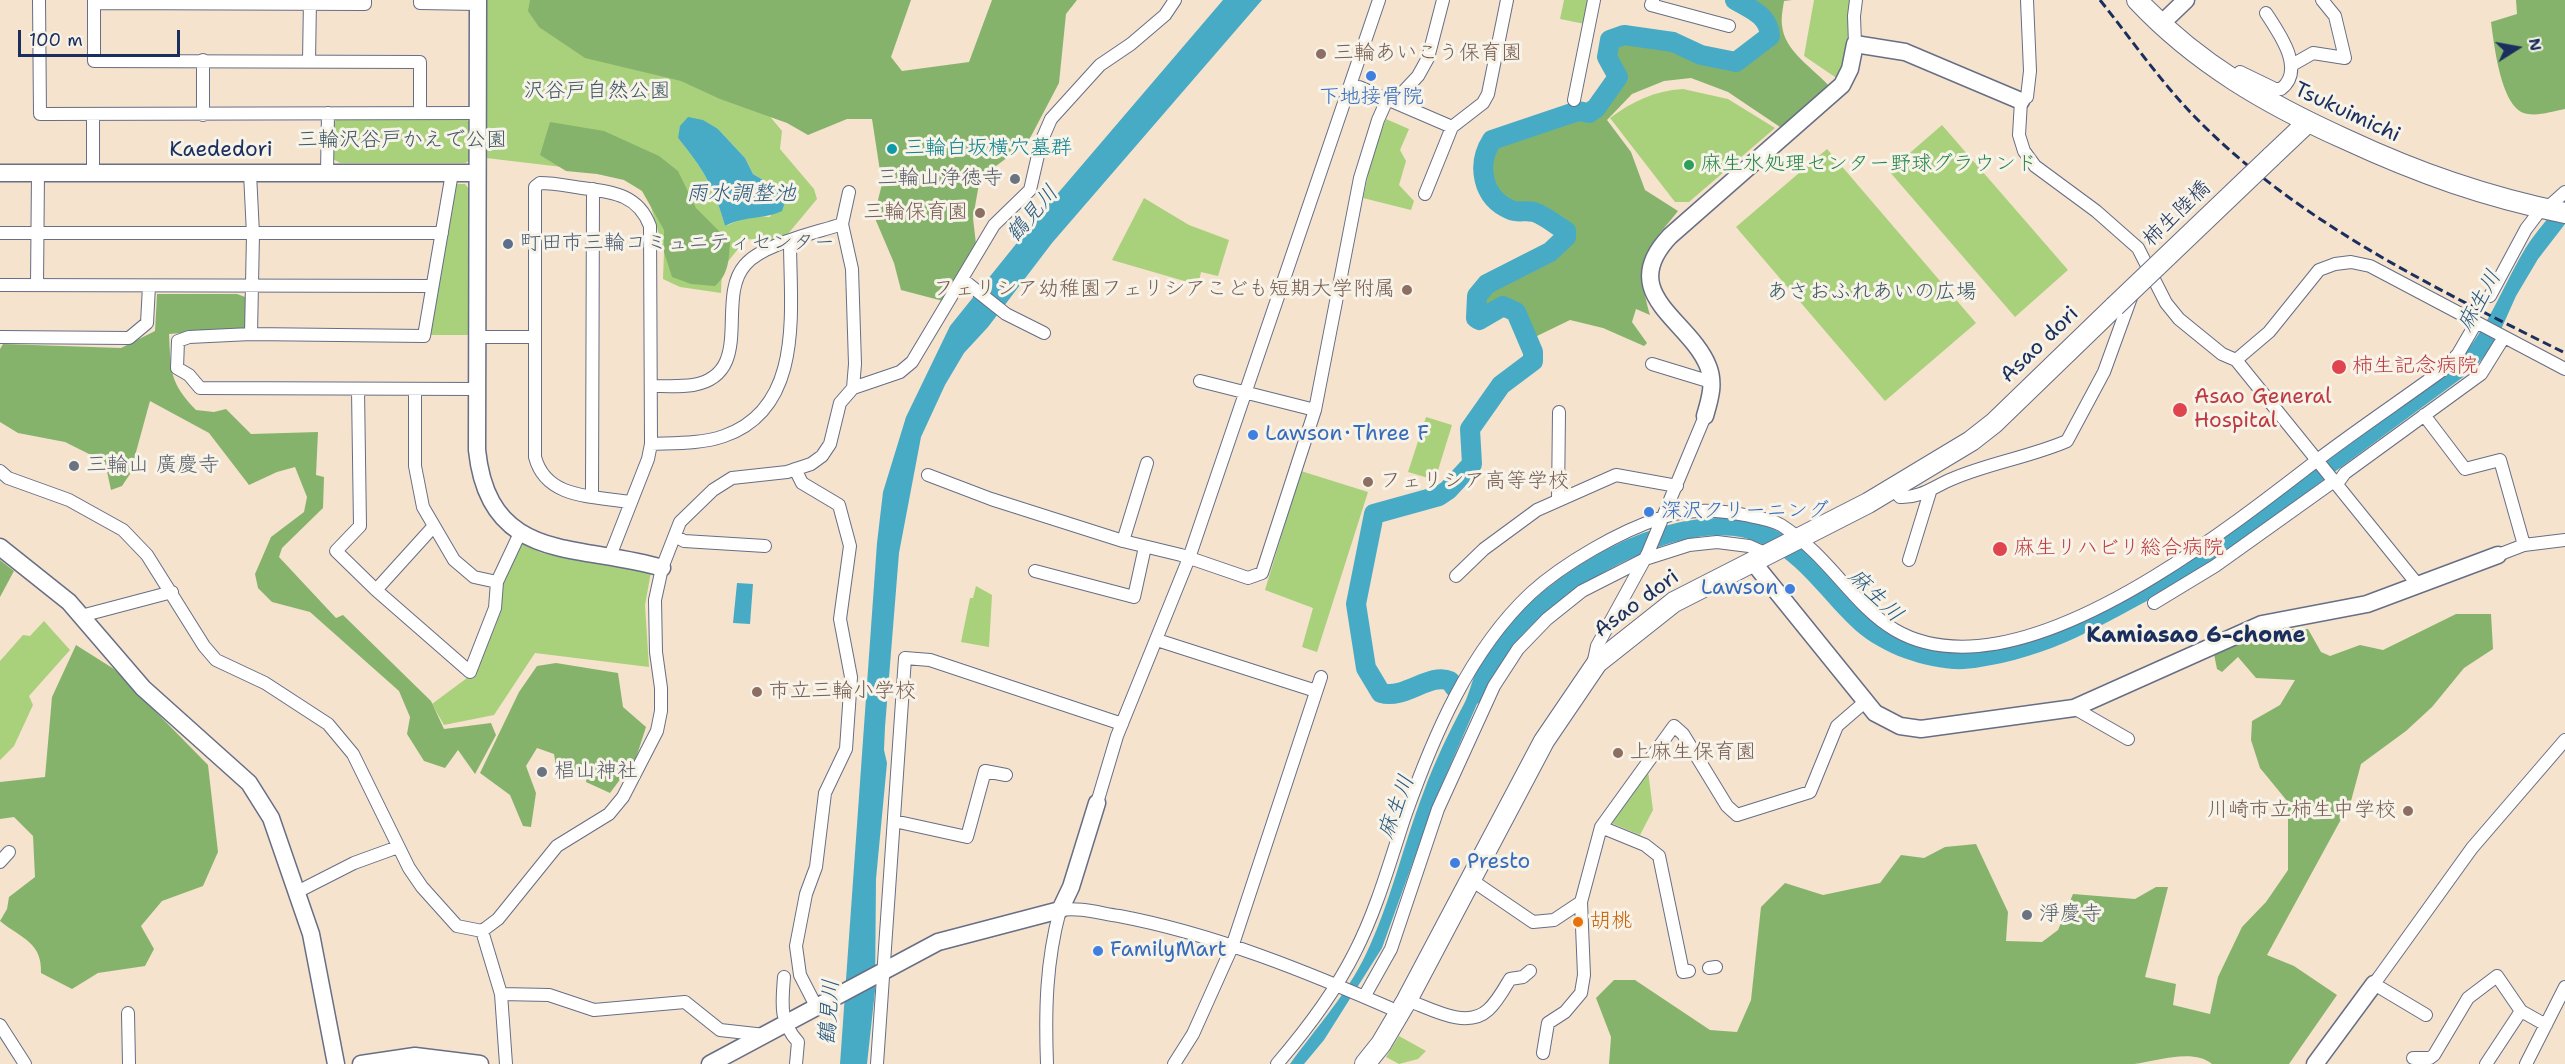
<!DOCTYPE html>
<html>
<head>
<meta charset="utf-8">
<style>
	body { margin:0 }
	#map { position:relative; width:2565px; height:1064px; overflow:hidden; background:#f5e3cd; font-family:"Shantell Sans",sans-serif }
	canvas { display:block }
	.north { position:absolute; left:2487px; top:18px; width:60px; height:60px; -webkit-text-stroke:4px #f7f3e8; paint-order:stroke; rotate:79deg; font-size:16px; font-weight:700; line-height:24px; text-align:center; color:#1b2f5e }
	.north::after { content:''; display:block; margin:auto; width:21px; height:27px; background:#1b2f5e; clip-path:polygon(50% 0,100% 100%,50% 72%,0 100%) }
	.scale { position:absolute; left:18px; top:30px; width:162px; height:27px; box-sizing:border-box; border:3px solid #1b2f5e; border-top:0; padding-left:8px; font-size:18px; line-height:21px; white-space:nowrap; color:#1b2f5e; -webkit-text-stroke:4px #f7f3e8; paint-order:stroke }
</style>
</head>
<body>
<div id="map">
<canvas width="2565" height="1064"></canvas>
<div class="north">N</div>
<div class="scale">100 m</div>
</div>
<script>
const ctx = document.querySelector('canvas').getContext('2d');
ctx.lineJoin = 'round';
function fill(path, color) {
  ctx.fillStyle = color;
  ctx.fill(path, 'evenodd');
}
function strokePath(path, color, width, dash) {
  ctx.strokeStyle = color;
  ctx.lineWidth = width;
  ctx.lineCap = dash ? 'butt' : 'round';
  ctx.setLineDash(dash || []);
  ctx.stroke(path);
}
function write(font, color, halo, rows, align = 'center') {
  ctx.font = font + ' "Shantell Sans","Klee One",sans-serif';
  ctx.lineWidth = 6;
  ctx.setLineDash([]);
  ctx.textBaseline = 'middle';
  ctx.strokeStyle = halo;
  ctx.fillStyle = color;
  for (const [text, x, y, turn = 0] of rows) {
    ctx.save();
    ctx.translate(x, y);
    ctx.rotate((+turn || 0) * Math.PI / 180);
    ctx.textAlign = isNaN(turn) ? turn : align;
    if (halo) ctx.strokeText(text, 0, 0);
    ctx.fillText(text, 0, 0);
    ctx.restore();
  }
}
fill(new Path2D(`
	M 485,0 L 566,0 L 738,78 L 782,131 L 780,149 L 814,189 L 817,199 L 782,241 L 746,239 L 722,269 L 721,293 L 680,287 L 663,279 L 664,252 L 645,186 L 613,173 L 486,158 ZM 718,129 L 745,158 L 753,174 L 782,191 L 770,217 L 750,216 L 725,226 C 714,186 703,169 678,138 Z
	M 1564,0 L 1590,0 L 1585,24 L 1560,19 Z
	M 1814,0 L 1851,0 L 1847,61 L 1838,79 L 1804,56 Z
	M 1683,89 L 1728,99 L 1775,128 L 1689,202 L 1675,202 L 1610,118 C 1633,101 1654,91 1683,89 Z
	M 338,118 L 467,119 L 470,124 L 470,160 L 465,163 L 340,163 L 333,159 L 333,123 Z
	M 1386,119 L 1409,129 L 1400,150 L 1406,161 L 1399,185 L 1414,201 L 1411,210 L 1363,198 L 1372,157 Z
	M 1942,125 L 2068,270 L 2015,317 L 1889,171 Z
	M 1827,149 L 1976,323 L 1885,401 L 1736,227 Z
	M 457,184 L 465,184 L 469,189 L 469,335 L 430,335 Z
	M 1144,198 L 1189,225 L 1229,240 L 1218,276 L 1201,272 L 1198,285 L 1112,260 Z
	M 1426,417 L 1452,425 L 1435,480 L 1408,472 Z
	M 1301,471 L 1368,492 L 1317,652 L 1302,647 L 1313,608 L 1265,590 Z
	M 519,542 L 542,553 L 651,572 L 645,605 L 649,667 L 535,653 L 494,715 L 444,725 L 432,704 L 475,672 L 495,627 L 507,564 Z
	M 976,586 L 992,595 L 989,647 L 961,642 L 970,598 L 973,598 Z
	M 44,621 L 70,650 L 29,696 L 33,705 L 14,746 L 0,760 L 0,661 L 23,635 L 30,636 Z
	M 1648,771 L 1653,810 L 1640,835 L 1611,823 Z
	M 1399,1036 L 1426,1051 L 1418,1059 L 1399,1064 L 1386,1057 Z`), '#a9d17c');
fill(new Path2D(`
	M 530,0 L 911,0 L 891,57 L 902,71 L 969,62 L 992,0 L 1077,0 L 1066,14 L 1059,83 L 1028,142 L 980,178 L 973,218 L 976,244 L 943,301 L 901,290 L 894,263 L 874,216 L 882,184 L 872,119 L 847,119 L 808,135 L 787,123 L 720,99 L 681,81 L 585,58 L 539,27 L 528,11 Z
	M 1750,0 L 1792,0 L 1784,1 C 1783,8 1781,17 1782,25 C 1784,52 1815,69 1831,88 L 1783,129 L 1728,92 L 1691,78 L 1664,81 L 1632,94 L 1607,120 L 1631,152 L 1645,190 L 1678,211 C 1643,254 1635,258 1650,315 L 1636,309 L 1632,322 L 1647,343 L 1644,346 L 1603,328 L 1570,320 L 1535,337 L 1524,312 L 1512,301 L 1497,302 L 1482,315 L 1479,305 L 1483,292 L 1503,281 L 1512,282 C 1522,248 1564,262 1574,232 C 1567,224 1559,216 1549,211 C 1532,203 1502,204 1491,186 C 1487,181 1487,170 1489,164 C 1490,158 1490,151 1492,146 C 1501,124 1548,117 1567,122 L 1575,115 L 1591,117 L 1620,73 L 1611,60 L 1614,45 L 1626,42 L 1670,46 L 1702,59 L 1738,62 L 1767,39 L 1776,38 L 1764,11 Z
	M 2516,0 L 2565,0 L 2565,109 C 2554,111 2539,116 2528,114 C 2501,112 2494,43 2491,22 L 2517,14 Z
	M 550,122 L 604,131 L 659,156 L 678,171 L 696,208 L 730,242 C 729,259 729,274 715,286 L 691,284 L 672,277 L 664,252 L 664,230 L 642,191 L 624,180 L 597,174 L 566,171 L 540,155 Z
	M 157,294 L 237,294 L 248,298 L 247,328 L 169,334 C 171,371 169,382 196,410 L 214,412 L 226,409 L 251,434 L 318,432 L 316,475 L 324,477 L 323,508 L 282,548 L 279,557 L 336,618 L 343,615 L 431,701 L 444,729 L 491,723 L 496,735 L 475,774 L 458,750 L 445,768 L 424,761 L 407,734 L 410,717 L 399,691 L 310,612 L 272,602 L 258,588 L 255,574 L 271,537 L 304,512 L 307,497 L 295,467 L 277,472 L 249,485 L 209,433 L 150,401 L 130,474 L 122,486 L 111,490 L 105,462 L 65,442 L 18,433 L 0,422 L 0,349 L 3,344 L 121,348 L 155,331 Z
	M 0,560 L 14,571 L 0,597 Z
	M 2456,614 L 2491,614 L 2493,649 L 2464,668 L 2432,707 L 2406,731 L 2361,764 L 2351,801 L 2267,955 L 2294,966 L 2337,995 L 2289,1064 L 2212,1064 C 2194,1048 2156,1061 2134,1064 L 1609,1064 L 1611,1037 L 1596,998 L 1614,980 L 1635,980 L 1710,1030 L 1737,1032 L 1751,1000 L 1761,907 L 1785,883 L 1823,895 L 1880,883 L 1901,855 L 1924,858 L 1945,847 L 1976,844 L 2008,912 L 2006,941 L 2042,942 L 2058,930 L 2073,894 L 2135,899 L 2156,887 L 2168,887 L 2145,977 L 2176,984 L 2173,1005 L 2210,1014 L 2218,977 L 2242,927 L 2266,902 L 2288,870 L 2288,802 L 2260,768 L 2251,740 L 2252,721 L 2280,705 L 2295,680 L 2256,678 L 2238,657 L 2222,672 L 2217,669 L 2214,654 C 2244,634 2273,628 2308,629 L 2321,652 L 2330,656 L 2360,645 L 2383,650 Z
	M 76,645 L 114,669 L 208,765 L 218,852 L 203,886 L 162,901 L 141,926 L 154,949 L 145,966 L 98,973 L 72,989 L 41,973 C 42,942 22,939 0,921 L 7,909 L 9,897 L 35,877 L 33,836 L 14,817 L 0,819 L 0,782 L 45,777 L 52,697 Z
	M 556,663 L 618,673 L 623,707 L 646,727 L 636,758 L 610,793 L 586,782 L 587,775 L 556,766 L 554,754 L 537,748 L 526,766 L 536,793 L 531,827 L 523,826 L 510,795 L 480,773 L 519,692 L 537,666 Z`), '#86b36c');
fill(new Path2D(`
	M 1223,0 L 1262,0 L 1052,243 L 988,327 L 964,353 L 945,385 L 921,437 L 899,553 L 885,727 L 884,750 L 887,763 L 876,879 L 875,991 L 867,1064 L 840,1064 L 877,543 L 883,492 L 906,417 L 950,326 L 1041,213 Z
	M 688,117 L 703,120 L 718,129 L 745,158 L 753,174 L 782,191 L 785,202 L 782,211 C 763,220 747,215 725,226 C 714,186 703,169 678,138 L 680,126 Z
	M 2565,198 L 2565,224 L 2538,259 L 2516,296 L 2495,343 L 2474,369 L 2188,580 C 2123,611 2074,647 2002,663 C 1987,666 1969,670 1953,669 C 1917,666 1876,651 1850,625 C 1822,598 1800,564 1764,545 C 1695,509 1576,580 1528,629 C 1508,649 1495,677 1481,701 L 1477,704 L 1436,798 L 1382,948 L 1324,1040 L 1304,1064 L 1290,1064 C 1316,1028 1347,994 1366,954 C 1391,902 1403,845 1424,791 C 1435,761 1449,732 1464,704 C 1470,692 1472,679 1478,668 C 1490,649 1505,628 1521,612 C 1583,549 1715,480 1796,543 C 1841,579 1868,638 1929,648 C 1956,653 1986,650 2012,644 C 2030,639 2048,629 2065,621 C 2108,602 2150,584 2191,560 L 2442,377 C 2482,344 2499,293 2525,249 C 2536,231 2552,214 2565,198 Z
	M 737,583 L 753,584 L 750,624 L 733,623 Z`), '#47abc6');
strokePath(new Path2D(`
	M 1455,688 L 1450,681 C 1430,672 1405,700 1381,693 L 1366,668 L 1356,604 L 1374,514 L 1439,496 L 1448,490 L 1472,464 L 1470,429 L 1501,385 L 1533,361 L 1533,352 L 1516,312 L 1503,306 L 1479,320 L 1476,318 L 1477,296 L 1487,284 L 1550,252 L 1566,237 L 1566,231 C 1556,225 1544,215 1534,212 C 1526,210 1517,213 1511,210 C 1482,198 1476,165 1492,140 L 1578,111 L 1589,113 L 1596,108 L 1618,77 L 1607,57 L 1610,40 L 1624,35 L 1673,42 L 1701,55 L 1736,62 L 1770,36 C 1769,15 1750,9 1735,0`), '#47abc6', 20);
const street = new Path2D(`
	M 39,0 L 40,114 L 477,113
	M 94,0 L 94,61 L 420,62 L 420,113
	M 420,0 L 420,3 L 478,4
	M 1653,0 L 1651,5 L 1729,26
	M 2027,0 L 2030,71 L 2027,97 L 2021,101 L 2019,135 L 2024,151 L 2035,166 L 2096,211 L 2138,248 L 2166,303 L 2179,319 L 2222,354 L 2236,360 L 2418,585
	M 94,3 L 365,4 L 365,0
	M 1855,44 L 1854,16 L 1856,0
	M 309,61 L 310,0
	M 2292,65 L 2313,53 L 2345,58 L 2335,16 L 2322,0
	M 2234,82 L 2240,72 L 2275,89 L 2281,89 C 2306,70 2279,33 2266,13
	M 1350,87 L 1359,87 L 1452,127
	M 1574,100 L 1594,0
	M 203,115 L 203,60
	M 93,173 L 93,115
	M 250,173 L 253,234 L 251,334
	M 327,173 L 328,113
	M 452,173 L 424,336 L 251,334 L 189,337 L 178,341 L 177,368 L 189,375 L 200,388 L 476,389
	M 849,192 L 842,224 L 852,269 L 855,364 L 853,388
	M 1425,194 L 1452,127 L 1483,103 L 1488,94 L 1507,0
	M 2546,209 L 2565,192
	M 0,233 L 442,233
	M 962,279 L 1006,314 L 1044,333
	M 0,285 L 432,286
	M 37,285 L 38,173
	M 2490,296 L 2526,229 L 2542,208
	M 0,337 L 129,338 L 147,323 L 149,286
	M 477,337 L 534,337
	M 2236,360 L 2269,332 L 2319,270 L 2335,264 L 2351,262 L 2370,266 L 2565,369
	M 1652,364 L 1711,382
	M 1200,381 L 1315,410
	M 651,386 C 665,386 680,387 693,385 C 756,374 715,299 745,265 C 762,244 816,233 842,224
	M 358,390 L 360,526 L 336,551 L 376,590 L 470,672 L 495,608 L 497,582 L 520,533
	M 415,390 L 415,466 L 423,507 L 454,560 L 474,577 L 497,582
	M 2424,415 L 2465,469 L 2500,460 L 2524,545
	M 651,444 C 675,443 701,444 724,436 C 805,408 790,309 790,241
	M 795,469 L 802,483 L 839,505 L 850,546 L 840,619 L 851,677 L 846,749 L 825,793 L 816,867 L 806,894 L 796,946 L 800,975 L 817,1008
	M 0,471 L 8,478 L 69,500 L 123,530 L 147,555 L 204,646 L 216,660 L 265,683 L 328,724 L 353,754 L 409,868 L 422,887 L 457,926 L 482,931 L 498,919 L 557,846 L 609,814 L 623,797 L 657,731 L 661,711 L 661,688 L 656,652 L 655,600 L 662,568 L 680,522 L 713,490 L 732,478 L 787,472 L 811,464 L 822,456 L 830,444 L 840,403 L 853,388 L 900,372 L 912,362 L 994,225 L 1030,190 L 1041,142 L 1051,119 L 1100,65 L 1131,44 L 1165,15 L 1175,0
	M 928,475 L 991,499 L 1123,541 L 1181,555 L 1248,578 L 1262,573 L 1315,410 L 1360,178 L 1378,120 L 1386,102 L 1403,92 L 1418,76 L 1428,58 L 1443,0
	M 2337,484 L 2345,473 L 2481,374 L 2504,337
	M 1893,488 L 1900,497 C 1921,498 1933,487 1952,479 C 1989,463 2030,457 2067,441 L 2104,372 L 2133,292
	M 592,495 L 593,189
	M 1558,500 L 1559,412
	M 675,536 L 684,541 L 765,546
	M 1123,541 L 1147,463
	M 2498,555 L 2524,545 L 2565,540
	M 610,556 L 648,459 L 651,444 L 650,226 C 638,194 612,192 582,188 C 568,186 554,183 540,183 L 535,187 L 535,457 C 546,499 593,496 630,502
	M 1909,560 L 1930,492
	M 1035,571 L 1134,597 L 1145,547
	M 1456,576 L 1484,549 L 1537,510 L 1616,475 L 1677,486
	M 376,590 L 433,527
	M 2154,603 L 2215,566 L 2334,481
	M 81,616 L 172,592
	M 1157,640 L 1316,691
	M 1593,665 L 1597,646 L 1647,555 L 1705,416
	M 2074,708 L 2128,739
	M 1097,803 L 1117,736 L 1189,558 L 1379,0
	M 894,821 L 967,837 L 985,771 L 1006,775
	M 1601,827 L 1645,845 L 1659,856 L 1683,972 L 1689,971
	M 0,862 L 9,852
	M 1470,879 L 1533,922 L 1554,920 L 1581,902
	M 297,892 L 354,863 L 398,847
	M 482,931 L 501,994 L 506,1064
	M 1709,968 L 1716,967
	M 784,977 C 782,1004 779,1021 798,1042 L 796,1064
	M 501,994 L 549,995 L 594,1010 L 685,1002 L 720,1030 L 765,1035
	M 1364,997 L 1391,949 L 1438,809 L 1494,686 L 1518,649 L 1547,619 L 1582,591 L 1645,559 L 1689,545 L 1717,542 L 1749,546 L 1767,554
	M 1407,1000 C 1430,1008 1466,1030 1488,1010 C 1497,1002 1504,989 1510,979 L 1523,977 L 1530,971
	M 128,1013 L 129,1064
	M 2426,1015 L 2374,984 L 2472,848 L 2565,740
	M 0,1025 L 25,1064
	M 1543,1053 L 1548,1023 L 1565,1012 L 1581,993 L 1584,975 L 1581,902 L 1601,827 L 1674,726 L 1683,734 L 1727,806 L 1737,815 L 1810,792 L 1837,726 L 1866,701
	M 2413,1058 L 2430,1058 L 2434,1055 L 2468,998 L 2497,976 L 2521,1011 L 2546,1025
	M 877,1064 L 905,658 L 930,660 L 1122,724
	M 1047,1064 C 1045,1010 1046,962 1060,910 C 1080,907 1099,913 1119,916 C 1215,934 1310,973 1399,1012
	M 1174,1064 L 1193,1034 L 1232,947 L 1321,677
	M 1277,1064 C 1307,1029 1335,992 1355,952 C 1377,909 1390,861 1405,816 C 1433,737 1469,651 1531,593 C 1564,563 1620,531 1663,517 C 1690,508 1723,510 1750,516 C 1761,518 1772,520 1781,525 C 1856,574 1867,655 1978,646 C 2092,636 2232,526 2320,458 C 2361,427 2403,399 2444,369 L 2458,354 L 2476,323
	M 2486,1064 L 2521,1011
	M 2526,1064 L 2565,987`);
const secondary = new Path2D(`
	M 478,0 L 477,450 C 489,565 579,543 662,568
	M 2161,24 L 2186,0
	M 0,173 L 477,173
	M 1705,416 C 1710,399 1715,383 1708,366 C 1689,319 1615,294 1670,236 L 1842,85 L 1850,69 L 1855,44 L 1905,52 L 2021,101
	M 0,547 L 69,602 L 143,688 L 249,783 L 271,818 L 311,934 L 336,1064
	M 1752,561 L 1875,713 L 1900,726 L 1921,729 L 2074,708 L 2262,624 L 2367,604 L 2498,555
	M 361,1064 L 415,1056 L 480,1064
	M 710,1064 L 938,942 L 1060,910 L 1071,887 L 1097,803
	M 2315,1064 L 2374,984`);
const primary = new Path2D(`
	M 2137,0 C 2196,63 2267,104 2345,139 C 2418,173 2486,197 2565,213
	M 2271,157 L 2308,122
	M 1365,1064 L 1381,1044 L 1407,1000 L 1544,741 L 1597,663 L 1674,602 L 1868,503 L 1971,441 L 1994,423 L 2115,306`);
strokePath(street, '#676e85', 14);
strokePath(secondary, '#676e85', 19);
strokePath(primary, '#676e85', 22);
strokePath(street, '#fff', 12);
strokePath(secondary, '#fff', 16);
strokePath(primary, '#fff', 20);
strokePath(new Path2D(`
	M 2100,0 C 2131,39 2160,81 2195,117 C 2297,222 2435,288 2565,353`), '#1b2f5e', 3, [9, 4.5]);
const primaryBridge = new Path2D(`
	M 2115,306 L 2271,157`);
strokePath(primaryBridge, '#676e85', 22, []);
strokePath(primaryBridge, '#fff', 20);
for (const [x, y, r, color] of [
	[1321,54,6,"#8d6e63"],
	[1371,76,6,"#3f7fe0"],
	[892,149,6,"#0f9aa8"],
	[1689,165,6,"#2e9e5b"],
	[1015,179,6,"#6b7280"],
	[980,213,6,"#8d6e63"],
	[508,244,6,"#5c6f8a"],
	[1407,290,6,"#8d6e63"],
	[2339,367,8,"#e0444e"],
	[2180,410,8,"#e0444e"],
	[1253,435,6,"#3f7fe0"],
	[74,466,6,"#6b7280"],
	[1368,482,6,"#8d6e63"],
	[1649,512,6,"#3f7fe0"],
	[2000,549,8,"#e0444e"],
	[1790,589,6,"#3f7fe0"],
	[757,692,6,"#8d6e63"],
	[1618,753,6,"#8d6e63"],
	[542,772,6,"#6b7280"],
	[2408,811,6,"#8d6e63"],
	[1455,863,6,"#3f7fe0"],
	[2027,915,6,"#6b7280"],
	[1578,922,6,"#e8710a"],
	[1098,951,6,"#3f7fe0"]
]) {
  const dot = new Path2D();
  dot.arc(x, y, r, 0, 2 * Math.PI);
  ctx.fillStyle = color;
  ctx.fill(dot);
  strokePath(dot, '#f7f3e8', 2);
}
write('21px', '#785e54', '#f7f3e8', [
	["三輪あいこう保育園",1333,54],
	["三輪保育園",968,213,"right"],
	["フェリシア幼稚園フェリシアこども短期大学附属",1395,290,"right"],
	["フェリシア高等学校",1380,482],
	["市立三輪小学校",769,692],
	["上麻生保育園",1630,753],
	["川崎市立柿生中学校",2396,811,"right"]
], 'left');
write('21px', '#3e5866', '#f7f3e8', [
	["沢谷戸自然公園",597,92],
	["三輪沢谷戸かえで公園",402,141],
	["あさおふれあいの広場",1872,293]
]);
write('21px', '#366cbe', '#f7f3e8', [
	["下地接骨院",1371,98,"center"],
	["Lawson･Three F",1265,435],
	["深沢クリーニング",1661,512],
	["Lawson",1778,589,"right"],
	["Presto",1467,863],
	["FamilyMart",1110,951]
], 'left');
write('21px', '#1b2f5e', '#f7f3e8', [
	["Tsukuimichi",2347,113,25],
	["Kaededori",221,151],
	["柿生陸橋",2177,214,-44],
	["Asao dori",2040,345,-44],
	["Asao dori",1637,604,-36]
]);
write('21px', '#0d838f', '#f7f3e8', [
	["三輪白坂横穴墓群",904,149]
], 'left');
write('21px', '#27864d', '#f7f3e8', [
	["麻生水処理センター野球グラウンド",1701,165]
], 'left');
write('21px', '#5b616d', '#f7f3e8', [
	["三輪山浄徳寺",1003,179,"right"],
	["三輪山 廣慶寺",86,466],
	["椙山神社",554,772],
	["淨慶寺",2039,915]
], 'left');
write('21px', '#4e5e75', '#f7f3e8', [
	["町田市三輪コミュニティセンター",520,244]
], 'left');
write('21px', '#be3a42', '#f7f3e8', [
	["柿生記念病院",2352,367],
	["Asao General",2194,398],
	["Hospital",2194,422],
	["麻生リハビリ総合病院",2014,549]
], 'left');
write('21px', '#c56008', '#f7f3e8', [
	["胡桃",1590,922]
], 'left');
write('italic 22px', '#2a5a82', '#f7f3e8', [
	["雨水調整池",741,194],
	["鶴見川",1033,214,-49],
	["麻生川",2480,301,-61],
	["麻生川",1875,596,44],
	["麻生川",1397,807,-70],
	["鶴見川",830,1012,-86]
]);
write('bold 22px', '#1b2f5e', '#f7f3e8', [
	["Kamiasao 6-chome",2196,636]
]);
</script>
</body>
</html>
